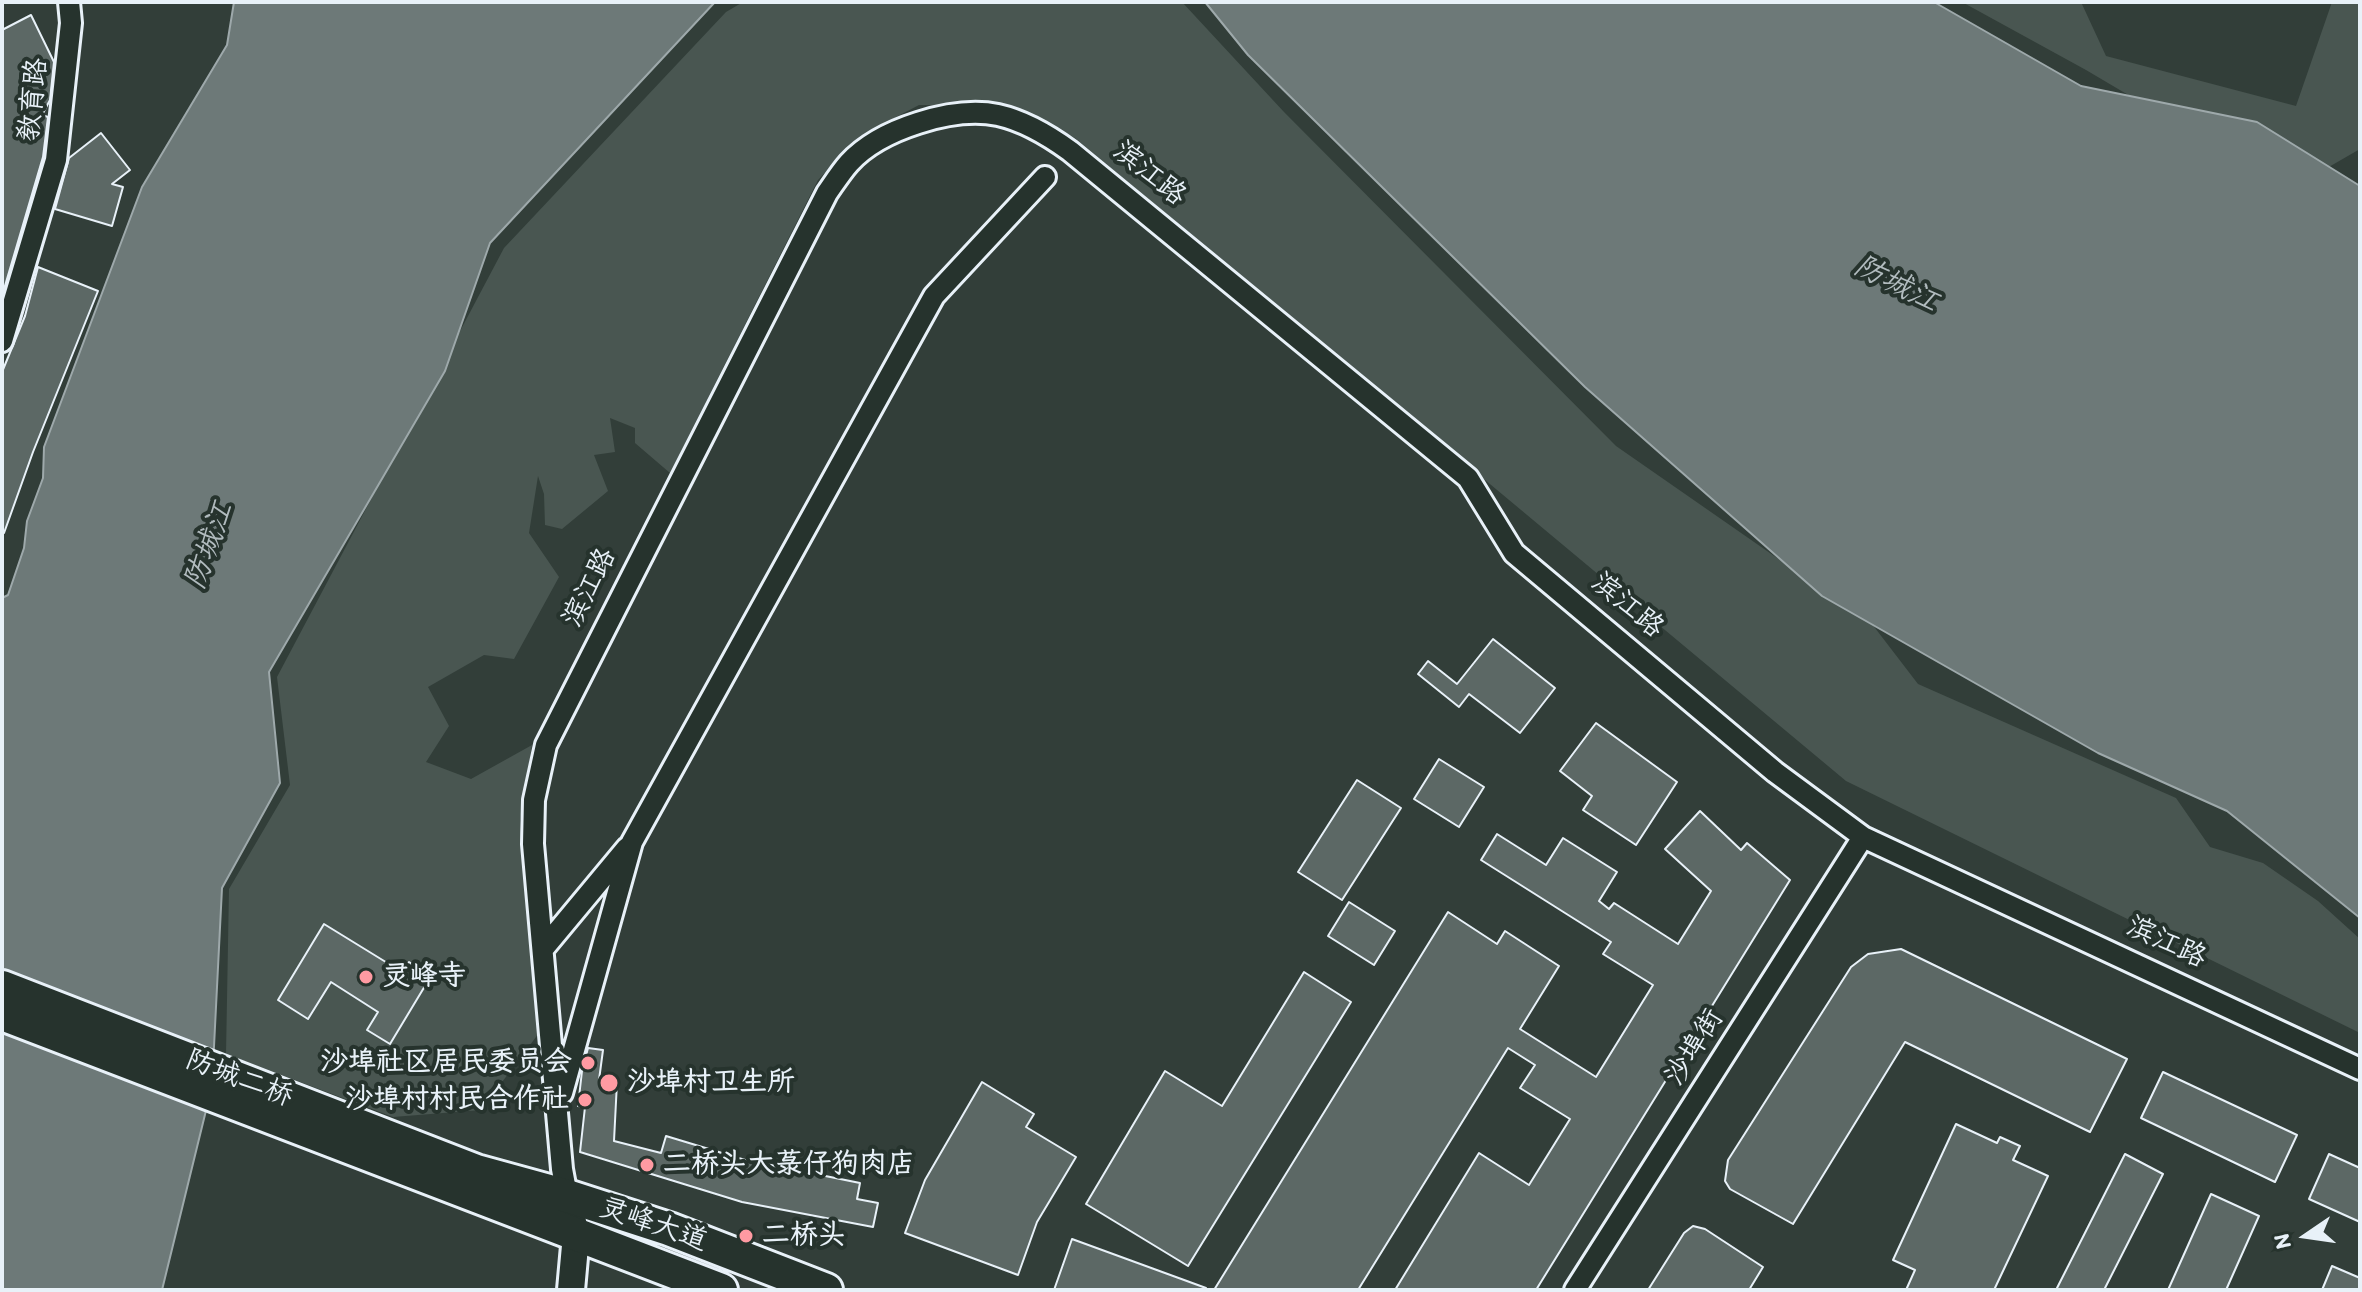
<!DOCTYPE html>
<html>
<head>
<meta charset="utf-8">
<style>
	body { margin:0 }
	#map { position:relative; width:2362px; height:1292px; overflow:hidden; background:#323e39; font-family:Itim,sans-serif }
	canvas { display:block }
	.frame { position:absolute; inset:0; border:4px solid #e8f1f8; pointer-events:none }
	.north { position:absolute; left:2266px; top:1196px; width:80px; height:80px; -webkit-text-stroke:6px #26332d; paint-order:stroke; rotate:257deg; font-size:22px; font-weight:700; line-height:32px; text-align:center; color:#e8f1f8 }
	.north::after { content:''; display:block; margin:auto; width:28px; height:36px; background:#e8f1f8; clip-path:polygon(50% 0,100% 100%,50% 72%,0 100%) }
</style>
</head>
<body>
<div id="map">
<canvas width="2362" height="1292"></canvas>
<div class="frame"></div>
<div class="north">N</div>
</div>
<script>
const ctx = document.querySelector('canvas').getContext('2d');
ctx.lineJoin = 'round';
function fill(path, color) {
  ctx.fillStyle = color;
  ctx.fill(path, 'evenodd');
}
function strokePath(path, color, width, dash) {
  ctx.strokeStyle = color;
  ctx.lineWidth = width;
  ctx.lineCap = dash ? 'butt' : 'round';
  ctx.setLineDash(dash || []);
  ctx.stroke(path);
}
function write(font, color, halo, rows, align = 'center') {
  ctx.font = font + ' Itim,"LXGW WenKai TC",sans-serif';
  ctx.lineWidth = 8;
  ctx.setLineDash([]);
  ctx.textBaseline = 'middle';
  ctx.strokeStyle = halo;
  ctx.fillStyle = color;
  for (const [text, x, y, turn = 0] of rows) {
    ctx.save();
    ctx.translate(x, y);
    ctx.rotate((+turn || 0) * Math.PI / 180);
    ctx.textAlign = isNaN(turn) ? turn : align;
    if (halo) ctx.strokeText(text, 0, 0);
    ctx.fillText(text, 0, 0);
    ctx.restore();
  }
}
fill(new Path2D(`
	M 743,2 L 1182,2 L 1284,112 L 1616,446 L 1872,624 L 1918,684 L 2176,798 L 2210,847 L 2263,863 L 2318,901 L 2360,939 L 2360,1033 L 1846,781 L 1075,138 L 1031,115 L 975,105 L 919,105 L 860,136 L 818,180 L 670,473 L 635,443 L 635,428 L 610,418 L 615,452 L 594,455 L 608,491 L 562,529 L 545,525 L 544,494 L 538,476 L 529,533 L 559,577 L 514,659 L 484,655 L 428,687 L 449,726 L 426,762 L 471,779 L 532,745 L 520,821 L 539,1033 L 481,1110 L 393,1117 L 226,1054 L 229,889 L 290,785 L 277,677 L 504,248 L 726,12 Z
	M 1962,2 L 2081,2 L 2106,56 L 2296,106 L 2332,2 L 2360,2 L 2360,149 L 2289,190 L 2086,70 Z`), '#495651');
const water = new Path2D(`
	M 234,2 L 715,2 L 490,243 L 445,371 L 269,672 L 280,783 L 222,888 L 212,1086 L 162,1290 L 2,1290 L 2,598 L 8,595 L 24,548 L 27,521 L 43,478 L 44,447 L 142,187 L 227,45 Z
	M 1205,2 L 1934,2 L 2081,86 L 2257,122 L 2360,186 L 2360,918 L 2227,811 L 2098,753 L 1822,596 L 1585,387 L 1248,55 Z`);
fill(water, '#6d7978');
strokePath(water, '#9ea9ab', 2);
const building = new Path2D(`
	M 31,15 L 54,62 L 50,100 L 42,115 L 48,117 L 43,157 L 2,296 L 2,30 Z
	M 101,133 L 130,170 L 112,184 L 123,187 L 112,226 L 55,209 L 69,158 Z
	M 38,267 L 98,291 L 33,452 L 4,533 L 2,532 L 2,372 L 25,316 Z
	M 1493,639 L 1555,688 L 1520,733 L 1469,694 L 1459,707 L 1418,674 L 1428,661 L 1457,684 Z
	M 1596,723 L 1677,782 L 1636,845 L 1583,810 L 1592,796 L 1560,771 Z
	M 1439,759 L 1484,787 L 1459,827 L 1414,799 Z
	M 1357,780 L 1401,808 L 1342,900 L 1298,872 Z
	M 1700,811 L 1741,850 L 1747,843 L 1790,880 L 1536,1290 L 1395,1290 L 1479,1153 L 1529,1185 L 1570,1119 L 1520,1088 L 1535,1065 L 1508,1048 L 1358,1290 L 1214,1290 L 1448,912 L 1497,944 L 1505,931 L 1559,966 L 1520,1029 L 1596,1077 L 1653,985 L 1603,954 L 1611,942 L 1481,860 L 1497,834 L 1546,865 L 1563,838 L 1617,872 L 1599,901 L 1609,909 L 1614,903 L 1678,944 L 1711,891 L 1665,849 Z
	M 1349,902 L 1395,931 L 1374,965 L 1328,936 Z
	M 324,924 L 402,972 L 409,962 L 431,976 L 390,1044 L 367,1030 L 378,1012 L 331,982 L 308,1019 L 278,1000 Z
	M 1901,949 L 2127,1059 L 2090,1132 L 1905,1042 L 1793,1224 L 1730,1189 L 1725,1181 L 1728,1160 L 1851,967 L 1868,954 Z
	M 1304,972 L 1351,1002 L 1188,1266 L 1086,1204 L 1165,1071 L 1222,1106 Z
	M 588,1048 L 603,1050 L 599,1080 L 617,1082 L 614,1141 L 661,1153 L 666,1136 L 765,1166 L 766,1164 L 860,1183 L 857,1199 L 878,1203 L 873,1227 L 742,1202 L 580,1152 L 585,1107 L 578,1106 L 582,1071 Z
	M 2163,1072 L 2297,1135 L 2275,1182 L 2141,1118 Z
	M 982,1082 L 1034,1114 L 1026,1127 L 1076,1157 L 1037,1222 L 1018,1275 L 905,1233 L 925,1180 Z
	M 1956,1124 L 1997,1143 L 2000,1137 L 2020,1146 L 2013,1160 L 2048,1176 L 1994,1290 L 1906,1290 L 1915,1270 L 1893,1260 Z
	M 2125,1154 L 2163,1174 L 2104,1290 L 2056,1290 Z
	M 2329,1154 L 2360,1168 L 2360,1222 L 2309,1199 Z
	M 2211,1194 L 2259,1216 L 2226,1290 L 2168,1290 Z
	M 1693,1226 L 1705,1229 L 1763,1267 L 1749,1290 L 1648,1290 L 1684,1233 Z
	M 1072,1239 L 1206,1288 L 1205,1290 L 1054,1290 Z
	M 2332,1266 L 2360,1278 L 2360,1290 L 2322,1290 Z`);
fill(building, '#5c6865');
strokePath(building, '#e8f1f8', 2);
const minor = new Path2D(`
	M 2,341 L 56,160 L 71,23 L 69,2
	M 543,949 L 627,848
	M 562,1093 L 632,842 L 934,296 L 1045,177
	M 567,1196 L 562,1169 L 533,844 L 534,800 L 546,745 L 827,193 C 834,183 841,172 849,163 C 880,129 953,106 998,115 C 1025,121 1048,135 1070,151 L 1468,478 L 1514,553 L 1775,772 L 1863,837 L 2360,1069
	M 1575,1290 L 1863,837`);
const tertiary = new Path2D(`
	M 567,1196 L 576,1235 L 571,1290`);
const primary = new Path2D(`
	M 2,987 L 476,1171 L 567,1196 L 669,1229 L 826,1290
	M 2,1014 L 721,1290`);
strokePath(minor, '#e8f1f8', 26);
strokePath(tertiary, '#e8f1f8', 32);
strokePath(primary, '#e8f1f8', 38);
strokePath(minor, '#26332d', 20);
strokePath(tertiary, '#26332d', 26);
strokePath(primary, '#26332d', 32);
for (const [x, y, r, color] of [
	[366,977,8,"#ff9aa2"],
	[588,1063,8,"#ff9aa2"],
	[609,1083,10,"#ff9aa2"],
	[585,1100,8,"#ff9aa2"],
	[647,1165,8,"#ff9aa2"],
	[746,1236,8,"#ff9aa2"]
]) {
  const dot = new Path2D();
  dot.arc(x, y, r, 0, 2 * Math.PI);
  ctx.fillStyle = color;
  ctx.fill(dot);
  strokePath(dot, '#26332d', 3);
}
write('28px', '#e8f1f8', '#26332d', [
	["教育路",34,100,-84],
	["滨江路",1149,174,39],
	["滨江路",590,588,-63],
	["滨江路",1627,606,40],
	["滨江路",2166,943,25],
	["沙埠街",1695,1048,-58],
	["防城二桥",239,1079,21],
	["灵峰大道",653,1225,19]
]);
write('bold 28px', '#e8f1f8', '#26332d', [
	["灵峰寺",382,977],
	["沙埠社区居民委员会",572,1063,"right"],
	["沙埠村卫生所",627,1083],
	["沙埠村村民合作社",569,1100,"right"],
	["二桥头大菉仔狗肉店",663,1165],
	["二桥头",762,1236]
], 'left');
write('italic 30px', '#b1bbbe', '#26332d', [
	["防城江",1896,285,27],
	["防城江",210,546,-70]
]);
</script>
</body>
</html>
